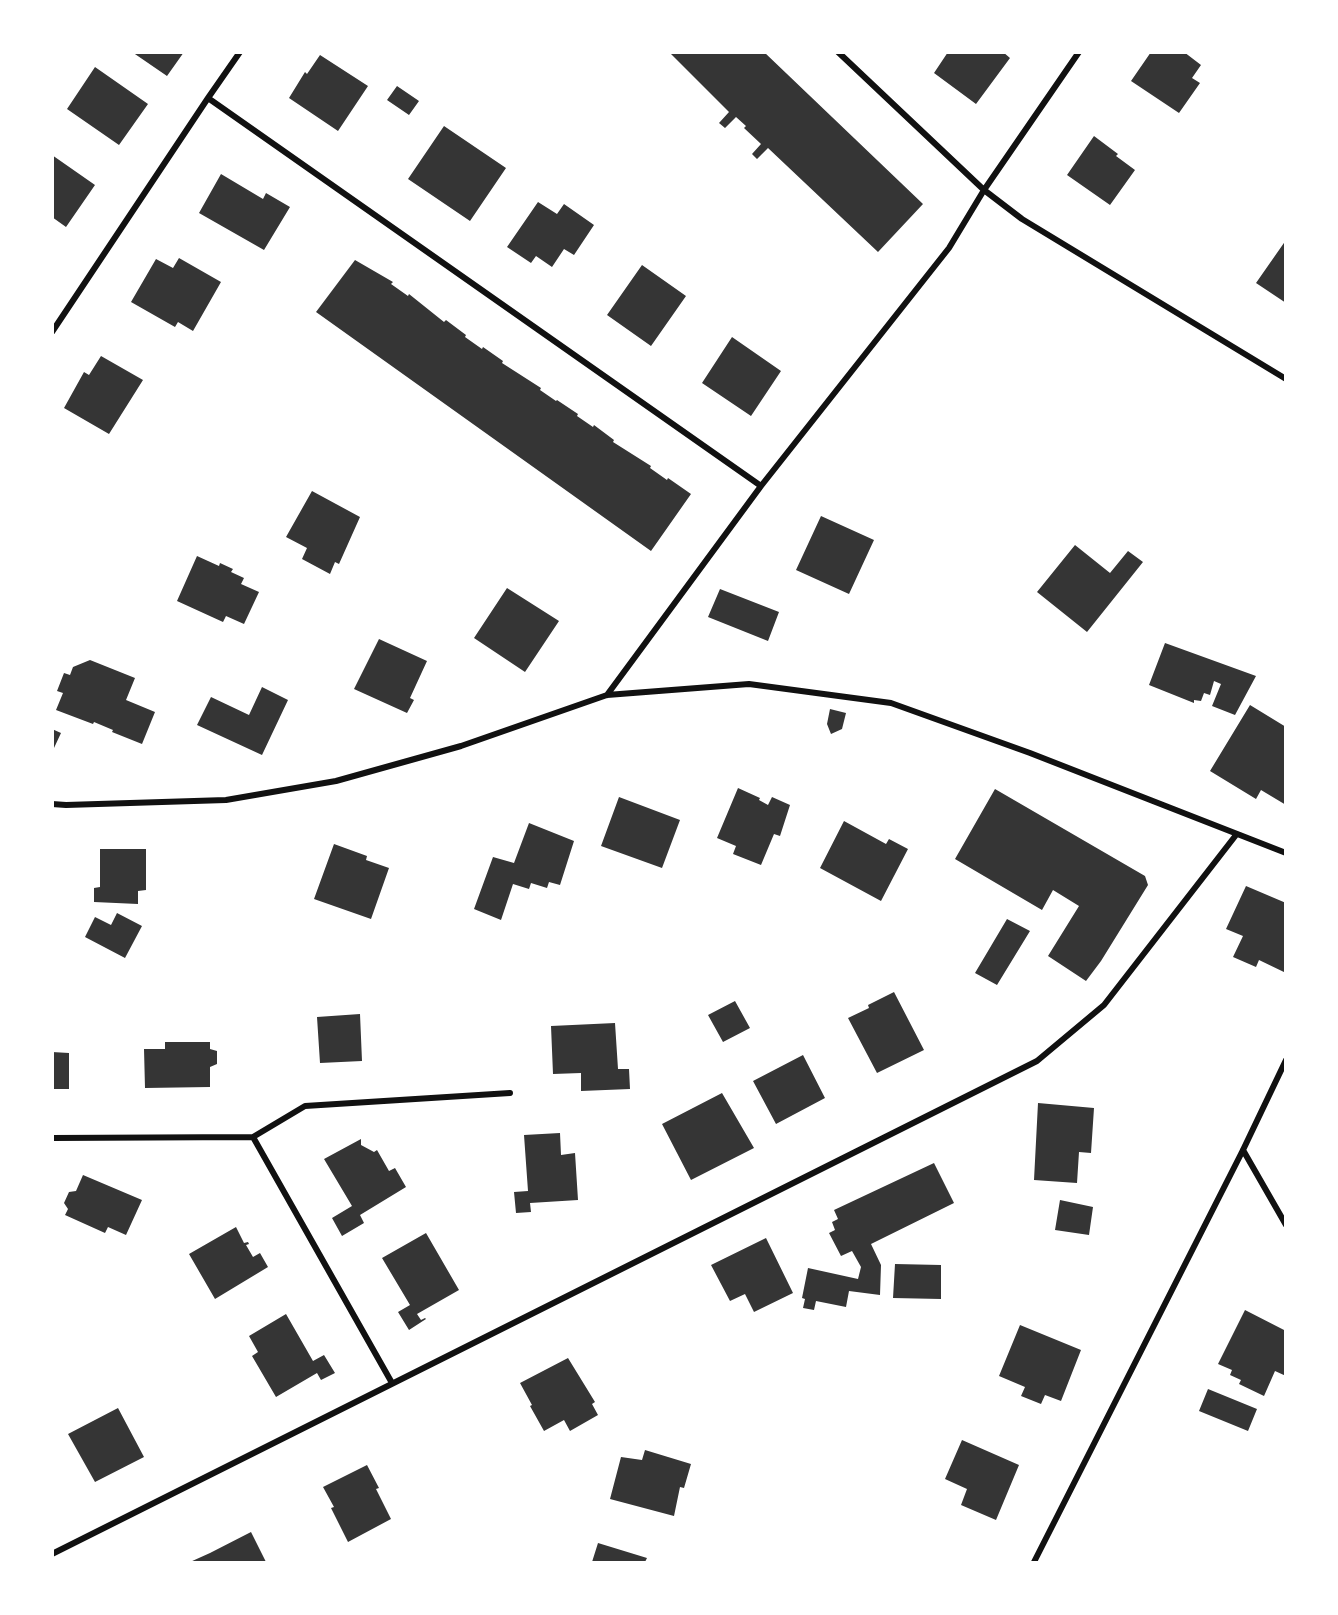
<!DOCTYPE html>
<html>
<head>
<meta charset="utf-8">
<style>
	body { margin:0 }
	#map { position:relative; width:1338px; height:1615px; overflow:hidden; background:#fff; font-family:"Work Sans",sans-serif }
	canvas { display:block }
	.frame { position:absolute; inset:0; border:54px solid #fff; pointer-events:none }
</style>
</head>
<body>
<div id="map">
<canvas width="1338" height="1615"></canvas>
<div class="frame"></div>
</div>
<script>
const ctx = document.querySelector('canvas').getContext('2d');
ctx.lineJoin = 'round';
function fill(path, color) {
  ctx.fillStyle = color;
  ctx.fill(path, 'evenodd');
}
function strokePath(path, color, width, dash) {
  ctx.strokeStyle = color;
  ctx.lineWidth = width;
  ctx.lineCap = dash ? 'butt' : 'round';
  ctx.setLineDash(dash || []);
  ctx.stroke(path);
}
fill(new Path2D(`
	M 132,52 L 184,52 L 167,76 Z
	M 669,52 L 764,52 L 923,204 L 878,252 L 768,148 L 757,159 L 752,154 L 761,144 L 744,128 L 746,126 L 736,117 L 725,128 L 719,123 L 729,112 Z
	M 948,52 L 1003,52 L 1010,58 L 976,104 L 934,73 Z
	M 1151,52 L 1184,52 L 1201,65 L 1192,78 L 1200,83 L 1179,113 L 1131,81 Z
	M 320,55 L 368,86 L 338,131 L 289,98 L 305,72 L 307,74 Z
	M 95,67 L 148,104 L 119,145 L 67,109 Z
	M 397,86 L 419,101 L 409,115 L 387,100 Z
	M 444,126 L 506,168 L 470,221 L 408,179 Z
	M 1094,136 L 1118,154 L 1116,156 L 1135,170 L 1110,205 L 1067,175 Z
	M 52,155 L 95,185 L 66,227 L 52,217 Z
	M 221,174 L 263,199 L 266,193 L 290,207 L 264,250 L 199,213 Z
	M 538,202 L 557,214 L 564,204 L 594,225 L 574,255 L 564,249 L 552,267 L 536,256 L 531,263 L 507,247 Z
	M 1286,240 L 1286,303 L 1256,283 Z
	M 179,258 L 221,282 L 193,331 L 178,322 L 175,327 L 131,302 L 156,259 L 173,268 Z
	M 355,260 L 393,282 L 391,284 L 408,296 L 409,294 L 444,322 L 446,320 L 466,335 L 465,337 L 482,349 L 483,347 L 503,361 L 502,363 L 541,388 L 540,390 L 556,401 L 557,400 L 578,414 L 577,416 L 593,427 L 594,425 L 614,440 L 613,442 L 651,466 L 650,468 L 667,480 L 668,478 L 691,494 L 651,551 L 316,312 Z
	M 642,265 L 686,296 L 651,346 L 607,315 Z
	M 732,337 L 781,371 L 751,416 L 702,383 Z
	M 101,356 L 143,380 L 109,434 L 64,408 L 84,372 L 89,375 Z
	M 312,491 L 360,517 L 339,564 L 335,562 L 330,574 L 302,559 L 307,548 L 286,537 Z
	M 821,516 L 874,540 L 849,594 L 796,570 Z
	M 1075,545 L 1110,573 L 1128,551 L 1143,562 L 1087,632 L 1037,592 Z
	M 197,556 L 219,566 L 220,563 L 233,569 L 231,572 L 244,578 L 241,584 L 259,592 L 244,624 L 226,616 L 223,622 L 177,601 Z
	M 507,588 L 559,621 L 525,672 L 474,638 Z
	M 720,589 L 779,612 L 768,641 L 708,617 Z
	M 379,639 L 427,661 L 410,698 L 414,700 L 407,713 L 354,689 Z
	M 1165,643 L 1256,676 L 1235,715 L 1212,706 L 1221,684 L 1214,681 L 1210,695 L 1204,693 L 1201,701 L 1194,700 L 1194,703 L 1149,685 Z
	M 90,660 L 135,678 L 126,700 L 155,712 L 142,744 L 112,732 L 113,730 L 94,722 L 93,724 L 56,710 L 63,693 L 57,691 L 64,673 L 70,675 L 73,667 Z
	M 262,687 L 288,700 L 262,755 L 197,725 L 211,697 L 249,715 Z
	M 1250,705 L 1286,727 L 1286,805 L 1261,790 L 1256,799 L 1210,771 Z
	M 830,709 L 846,713 L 842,729 L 831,734 L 827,724 Z
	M 52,729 L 61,733 L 54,748 L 52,747 Z
	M 738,788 L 760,798 L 759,800 L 768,805 L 772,797 L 790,805 L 780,836 L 774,834 L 761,865 L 733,854 L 736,846 L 717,838 Z
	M 995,789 L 1145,876 L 1148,885 L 1101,961 L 1086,981 L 1048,956 L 1079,906 L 1053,890 L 1042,910 L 955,859 Z
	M 619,797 L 680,820 L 662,868 L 601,846 Z
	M 844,821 L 886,844 L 889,839 L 908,849 L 881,901 L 820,868 Z
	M 529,823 L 574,841 L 560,885 L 549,882 L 547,888 L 531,883 L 529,889 L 513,884 L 501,920 L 474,909 L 493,857 L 514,863 Z
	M 334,844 L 367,856 L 366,860 L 389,868 L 371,919 L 314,899 Z
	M 100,849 L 146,849 L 146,890 L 138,891 L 138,904 L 94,902 L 94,888 L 100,887 Z
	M 1246,886 L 1286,903 L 1286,973 L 1259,960 L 1256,967 L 1233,957 L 1243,936 L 1226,929 Z
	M 117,913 L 142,926 L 125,958 L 85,937 L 95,917 L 111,925 Z
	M 1007,919 L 1030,931 L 997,985 L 975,973 Z
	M 894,992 L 924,1050 L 877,1073 L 848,1018 L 869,1008 L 868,1005 Z
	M 735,1001 L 750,1028 L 723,1042 L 708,1015 Z
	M 360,1014 L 362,1061 L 320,1063 L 317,1017 Z
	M 615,1023 L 618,1069 L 629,1069 L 630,1089 L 581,1091 L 581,1073 L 553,1074 L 551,1026 Z
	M 165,1042 L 210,1042 L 210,1049 L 217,1051 L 217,1064 L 210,1067 L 210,1087 L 145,1088 L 144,1049 L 165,1049 Z
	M 52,1052 L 69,1053 L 69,1089 L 52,1089 Z
	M 803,1055 L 825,1098 L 776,1124 L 753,1081 Z
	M 722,1093 L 754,1148 L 691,1180 L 662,1124 Z
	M 1038,1103 L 1094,1108 L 1091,1153 L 1079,1152 L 1077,1183 L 1034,1180 Z
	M 560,1133 L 561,1155 L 575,1153 L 578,1200 L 530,1203 L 531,1212 L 516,1213 L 514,1192 L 528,1191 L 524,1135 Z
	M 361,1139 L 361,1145 L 374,1152 L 377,1150 L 389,1171 L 395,1168 L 406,1187 L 360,1215 L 364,1223 L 342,1236 L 332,1218 L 352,1206 L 324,1159 Z
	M 934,1163 L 954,1203 L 871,1244 L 881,1265 L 880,1295 L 849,1291 L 846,1307 L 816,1301 L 814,1310 L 803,1308 L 805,1299 L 802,1298 L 808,1268 L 858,1279 L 861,1267 L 852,1251 L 841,1256 L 829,1233 L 835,1230 L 832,1222 L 838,1219 L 834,1210 Z
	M 83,1175 L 142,1200 L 126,1235 L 108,1227 L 105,1233 L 65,1215 L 68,1209 L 64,1203 L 69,1192 L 76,1191 Z
	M 1060,1200 L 1093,1207 L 1089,1235 L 1055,1230 Z
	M 236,1227 L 244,1243 L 248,1242 L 249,1244 L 246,1245 L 253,1257 L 260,1253 L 268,1267 L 215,1299 L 189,1254 Z
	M 426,1233 L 459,1290 L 417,1314 L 421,1320 L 425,1318 L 426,1319 L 409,1330 L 398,1312 L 410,1305 L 382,1258 Z
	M 766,1238 L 793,1293 L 754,1312 L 745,1294 L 730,1301 L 711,1265 Z
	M 895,1264 L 941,1265 L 941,1299 L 893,1298 Z
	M 1245,1310 L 1286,1331 L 1286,1376 L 1275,1371 L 1264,1396 L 1239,1384 L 1241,1380 L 1230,1375 L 1232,1370 L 1218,1364 Z
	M 286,1314 L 313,1361 L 324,1355 L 335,1373 L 321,1380 L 317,1373 L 276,1397 L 252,1356 L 258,1352 L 249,1336 Z
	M 1020,1325 L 1081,1350 L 1061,1401 L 1045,1395 L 1041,1404 L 1021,1396 L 1025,1387 L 999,1376 Z
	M 568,1358 L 595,1402 L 592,1404 L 598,1415 L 570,1431 L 564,1420 L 544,1431 L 530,1406 L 532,1405 L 520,1383 Z
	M 1208,1389 L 1257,1409 L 1248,1431 L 1199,1411 Z
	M 118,1408 L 144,1457 L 95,1482 L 68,1434 Z
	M 962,1440 L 1019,1465 L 996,1520 L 961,1505 L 967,1489 L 945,1479 Z
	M 645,1450 L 691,1464 L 684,1488 L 680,1487 L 674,1516 L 610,1499 L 621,1457 L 642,1460 Z
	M 367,1465 L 379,1488 L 376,1489 L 391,1519 L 348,1542 L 331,1508 L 334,1507 L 323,1487 Z
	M 251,1532 L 266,1562 L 190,1562 L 210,1553 Z
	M 598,1543 L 647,1558 L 645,1562 L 592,1562 Z`), '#353535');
strokePath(new Path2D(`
	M 838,52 L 984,190 L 1022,219 L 1286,379
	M 208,98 L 761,486
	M 52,332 L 208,98 L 240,52
	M 607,695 L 761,486 L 949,248 L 984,190 L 1079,52
	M 52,804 L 66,805 L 226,800 L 336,781 L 461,746 L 607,695 L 749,684 L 891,703 L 1030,753 L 1286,853
	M 52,1138 L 253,1137
	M 1243,1150 L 1286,1225
	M 392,1383 L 253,1137 L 305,1106 L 510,1093
	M 52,1554 L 1037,1061 L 1104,1005 L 1236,835
	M 1034,1562 L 1243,1150 L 1286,1060`), '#111', 6);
</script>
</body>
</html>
